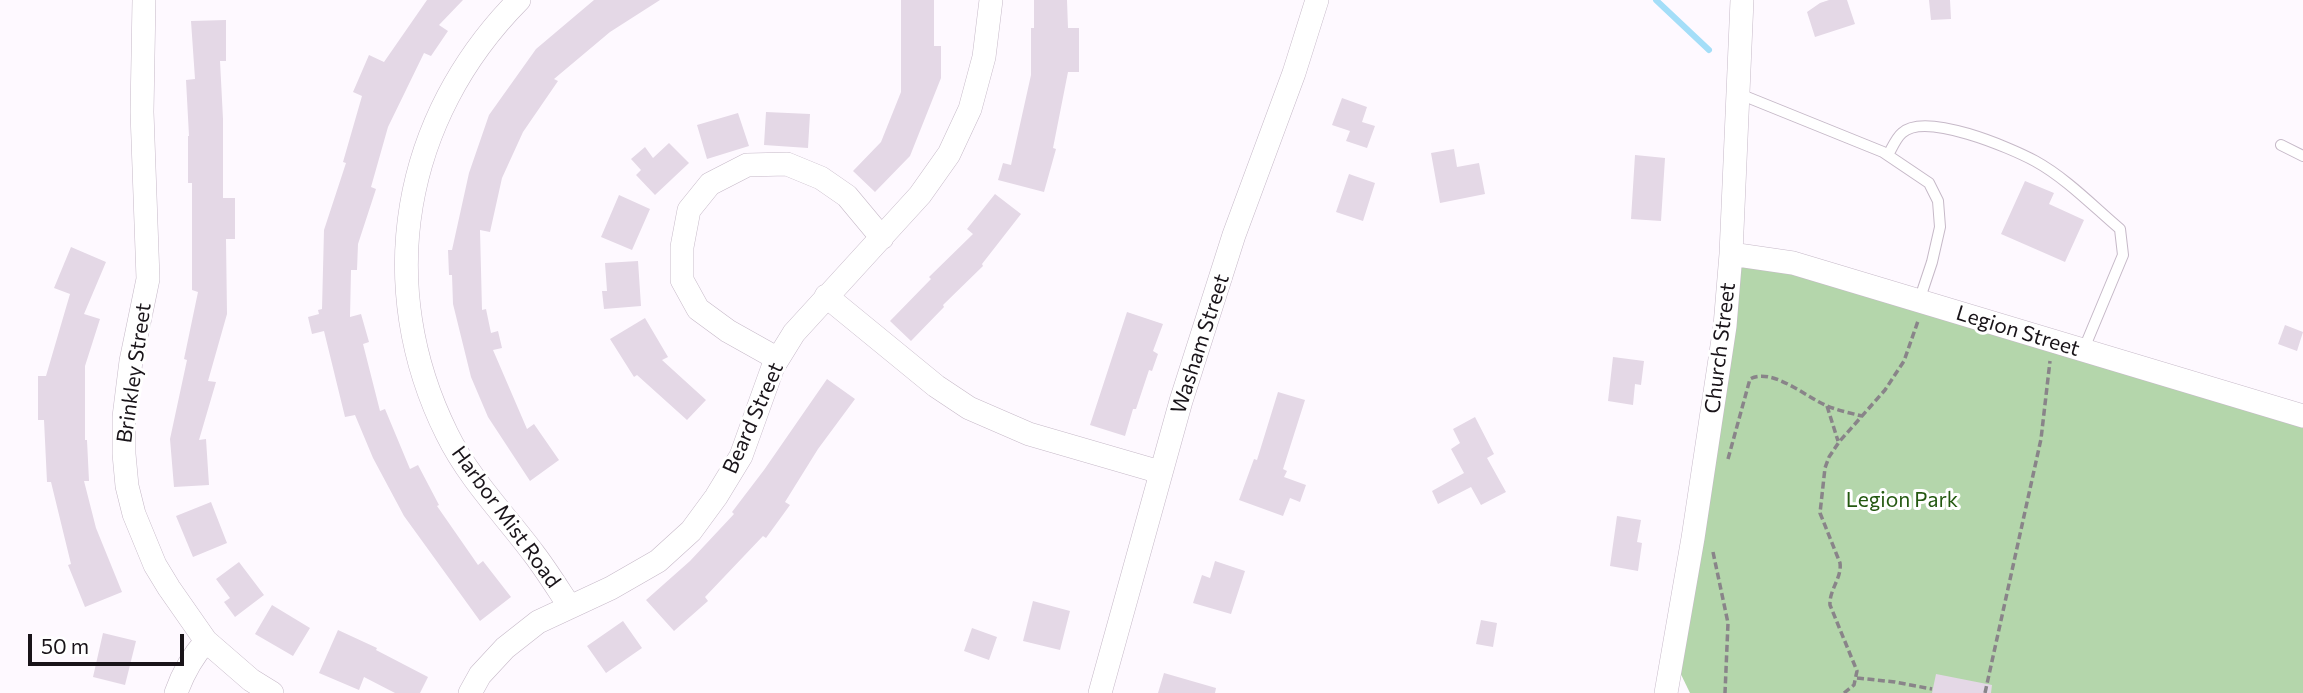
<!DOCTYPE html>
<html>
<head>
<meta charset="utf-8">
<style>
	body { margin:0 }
	#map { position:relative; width:2303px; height:693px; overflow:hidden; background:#fef9ff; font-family:Commissioner,sans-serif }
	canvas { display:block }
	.scale { position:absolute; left:28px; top:634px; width:156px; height:32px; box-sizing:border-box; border:4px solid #191419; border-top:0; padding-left:9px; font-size:21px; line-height:24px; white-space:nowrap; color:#191419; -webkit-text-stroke:5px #fff; paint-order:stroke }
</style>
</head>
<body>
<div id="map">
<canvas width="2303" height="693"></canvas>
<div class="scale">50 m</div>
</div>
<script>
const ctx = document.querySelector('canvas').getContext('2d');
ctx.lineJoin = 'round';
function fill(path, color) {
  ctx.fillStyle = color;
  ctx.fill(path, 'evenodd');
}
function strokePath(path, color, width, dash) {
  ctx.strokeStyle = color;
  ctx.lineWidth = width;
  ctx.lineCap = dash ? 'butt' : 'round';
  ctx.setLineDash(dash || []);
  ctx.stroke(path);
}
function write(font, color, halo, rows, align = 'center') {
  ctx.font = font + ' Commissioner,sans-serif';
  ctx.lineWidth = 6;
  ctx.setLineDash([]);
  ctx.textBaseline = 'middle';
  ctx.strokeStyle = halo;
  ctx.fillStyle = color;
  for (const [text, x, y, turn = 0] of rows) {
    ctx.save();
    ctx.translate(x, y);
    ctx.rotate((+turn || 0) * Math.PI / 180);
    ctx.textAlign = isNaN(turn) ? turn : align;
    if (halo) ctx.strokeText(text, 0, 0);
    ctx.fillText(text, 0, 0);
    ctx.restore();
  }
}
fill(new Path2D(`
	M 1732,255 L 2303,416 L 2303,693 L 1690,693 L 1674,660 Z`), '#b4d6ab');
strokePath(new Path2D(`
	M 1656,0 L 1709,50`), '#a4def8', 6);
fill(new Path2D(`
	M 427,0 L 463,0 L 439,25 L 448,31 L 431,56 L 424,53 L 388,127 L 371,187 L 376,189 L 358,244 L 357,270 L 351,270 L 350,317 L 361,314 L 369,342 L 363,344 L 380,411 L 385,409 L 410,469 L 418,465 L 439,505 L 437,506 L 478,565 L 483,561 L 511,597 L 480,621 L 404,516 L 373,458 L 355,415 L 345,417 L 324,331 L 312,334 L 308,317 L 319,314 L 318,310 L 322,309 L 324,230 L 346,163 L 343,162 L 362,96 L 353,92 L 369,55 L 384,62 Z
	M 594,0 L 660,0 L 610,32 L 554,79 L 558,81 L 523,132 L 502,178 L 490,232 L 480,230 L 482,310 L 486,309 L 491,333 L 498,331 L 502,348 L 493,350 L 527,429 L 534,424 L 559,460 L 530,481 L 488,417 L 471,377 L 453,304 L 452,275 L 449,275 L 448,250 L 452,250 L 469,173 L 489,115 L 536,49 Z
	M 901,0 L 934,0 L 934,46 L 941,46 L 941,78 L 910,156 L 875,192 L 853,171 L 881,142 L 901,92 Z
	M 1034,0 L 1067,0 L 1068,28 L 1079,28 L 1079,72 L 1068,72 L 1053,148 L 1056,149 L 1044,192 L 998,180 L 1003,163 L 1011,165 L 1031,75 L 1031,28 L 1034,28 Z
	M 1829,0 L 1847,0 L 1855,24 L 1815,37 L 1807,12 L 1820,3 Z
	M 1929,0 L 1950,0 L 1951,19 L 1931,20 Z
	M 226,20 L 226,61 L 220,61 L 223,119 L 223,198 L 235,198 L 235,239 L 226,239 L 227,314 L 208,381 L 216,382 L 199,440 L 206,439 L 209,485 L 174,487 L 170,439 L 187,360 L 184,359 L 198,292 L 192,290 L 192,183 L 188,183 L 188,136 L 189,136 L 186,80 L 195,79 L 191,21 Z
	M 1342,98 L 1367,107 L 1362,122 L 1375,126 L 1367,148 L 1346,141 L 1350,131 L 1332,125 Z
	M 766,112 L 810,114 L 808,148 L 764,145 Z
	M 738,113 L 749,146 L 707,159 L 697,125 Z
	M 669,143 L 689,163 L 655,195 L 636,175 L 641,170 L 631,159 L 645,147 L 653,158 Z
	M 1454,149 L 1457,167 L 1479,163 L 1485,194 L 1440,203 L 1431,153 Z
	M 1635,155 L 1665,158 L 1661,221 L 1631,219 Z
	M 1349,174 L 1375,183 L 1363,221 L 1336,212 Z
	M 2025,181 L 2054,193 L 2049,204 L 2084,220 L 2065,262 L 2001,234 Z
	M 995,194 L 1021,214 L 982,264 L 983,266 L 943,305 L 944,307 L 911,341 L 890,321 L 931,279 L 929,277 L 973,234 L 967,229 Z
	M 619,195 L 650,209 L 632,250 L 601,237 Z
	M 71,247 L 106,262 L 84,314 L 100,319 L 85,366 L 85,440 L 87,440 L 89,481 L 84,481 L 96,528 L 122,592 L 85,607 L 68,565 L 71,564 L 51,482 L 47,482 L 44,420 L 38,420 L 38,376 L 46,376 L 70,294 L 54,288 Z
	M 638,261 L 641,306 L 604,309 L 602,291 L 607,291 L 605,263 Z
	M 1127,312 L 1163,324 L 1153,351 L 1158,354 L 1152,371 L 1149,370 L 1136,409 L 1133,409 L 1125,436 L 1090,425 Z
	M 645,318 L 668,357 L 662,360 L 706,400 L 687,420 L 637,375 L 634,377 L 610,339 Z
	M 2285,325 L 2303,332 L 2297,351 L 2278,344 Z
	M 1613,357 L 1644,361 L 1641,385 L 1635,384 L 1633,405 L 1608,401 Z
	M 827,379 L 855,399 L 818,449 L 785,502 L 790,505 L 766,538 L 763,536 L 705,597 L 708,601 L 674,631 L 646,600 L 690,561 L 734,514 L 732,512 L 764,470 Z
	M 1278,392 L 1305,400 L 1283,469 L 1287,471 L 1284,477 L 1306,485 L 1300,502 L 1290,498 L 1283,516 L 1239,500 L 1254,459 L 1257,460 Z
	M 1475,417 L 1494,454 L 1487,458 L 1506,492 L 1481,505 L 1471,487 L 1438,504 L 1432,491 L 1464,473 L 1451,449 L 1460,443 L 1453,429 Z
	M 211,502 L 227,543 L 193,557 L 176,516 Z
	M 1617,516 L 1641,520 L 1637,542 L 1642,543 L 1638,571 L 1610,566 Z
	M 1215,561 L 1245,571 L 1231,614 L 1193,603 L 1202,575 L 1210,578 Z
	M 239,562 L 264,595 L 235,617 L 224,602 L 230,598 L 216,579 Z
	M 1033,601 L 1070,611 L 1060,650 L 1023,641 Z
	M 272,605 L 310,628 L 293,656 L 255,634 Z
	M 1481,620 L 1497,623 L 1493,647 L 1476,644 Z
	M 623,621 L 642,648 L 606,673 L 587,646 Z
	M 972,628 L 997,637 L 989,660 L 964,651 Z
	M 338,630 L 377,648 L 376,650 L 428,677 L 420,693 L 395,693 L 364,677 L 359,690 L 319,673 Z
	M 103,633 L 136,641 L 125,685 L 93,677 Z
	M 1164,673 L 1216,688 L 1215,693 L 1158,693 Z
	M 1936,674 L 1992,685 L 1991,693 L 1932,693 Z`), '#e4d8e6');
const service = new Path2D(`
	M 1737,93 L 1883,152 L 1929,183 L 1938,201 L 1940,227 L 1932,262 L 1919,301
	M 2281,145 L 2303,156
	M 1888,155 C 1892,148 1896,138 1902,133 C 1925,111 2011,148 2035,161 C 2066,178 2094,207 2120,229 L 2123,255 L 2083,351`);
const minor = new Path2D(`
	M 144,0 L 142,112 L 148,279 L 131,361 L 124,417 L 124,454 L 127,486 L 134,514 L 155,565 L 169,588 L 206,641 L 251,680 L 272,693
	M 519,0 C 402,118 373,285 447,434 C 469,479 505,515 534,554 C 547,571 558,589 570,607
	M 1731,254 L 1793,263 L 2303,416
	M 826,296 L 936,386 L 969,408 L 1029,434 L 1160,472
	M 778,359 L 728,331 L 698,309 L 682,280 L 682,247 L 689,210 L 710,184 L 747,165 L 787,164 L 821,178 L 847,196 L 882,238
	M 176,693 C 183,673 192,657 206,641
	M 470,693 L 480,675 L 505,648 L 538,622 L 611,588 L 658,561 L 691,531 L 716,497 L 741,456 L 773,367 L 794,333 L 920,195 L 949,154 L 970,109 L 984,57 L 991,0
	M 1100,693 L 1181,401 L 1234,235 L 1294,73 L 1317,0
	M 1666,693 L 1693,538 L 1725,326 L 1731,254 L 1742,0`);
strokePath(service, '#c6b9c8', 12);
strokePath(minor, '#c6b9c8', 24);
strokePath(new Path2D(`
	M 1827,406 L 1838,441
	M 1728,459 L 1750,379 C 1771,367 1805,396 1825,405 C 1836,410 1850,413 1862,416
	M 1713,552 L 1728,623 L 1725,693
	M 1857,678 L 1895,682 L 1932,689
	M 1844,693 L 1854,685 L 1857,671 L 1830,605 C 1829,590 1842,578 1840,563 L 1820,513 L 1825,468 L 1829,457 L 1839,442 L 1885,390 L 1904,361 L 1918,321
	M 1985,693 L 2041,439 L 2050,361`), '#898489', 3.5, [7, 3.5]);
strokePath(service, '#fff', 10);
strokePath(minor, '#fff', 23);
write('21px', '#191419', '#fff', [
	["Legion Street",2018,331,17],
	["Washam Street",1200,344,-72],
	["Church Street",1720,348,-83],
	["Brinkley Street",134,373,-82],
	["Beard Street",753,418,-66],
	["Harbor Mist Road",506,517,54]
]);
write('21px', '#245810', '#fff', [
	["Legion Park",1902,500]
]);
</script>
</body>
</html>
